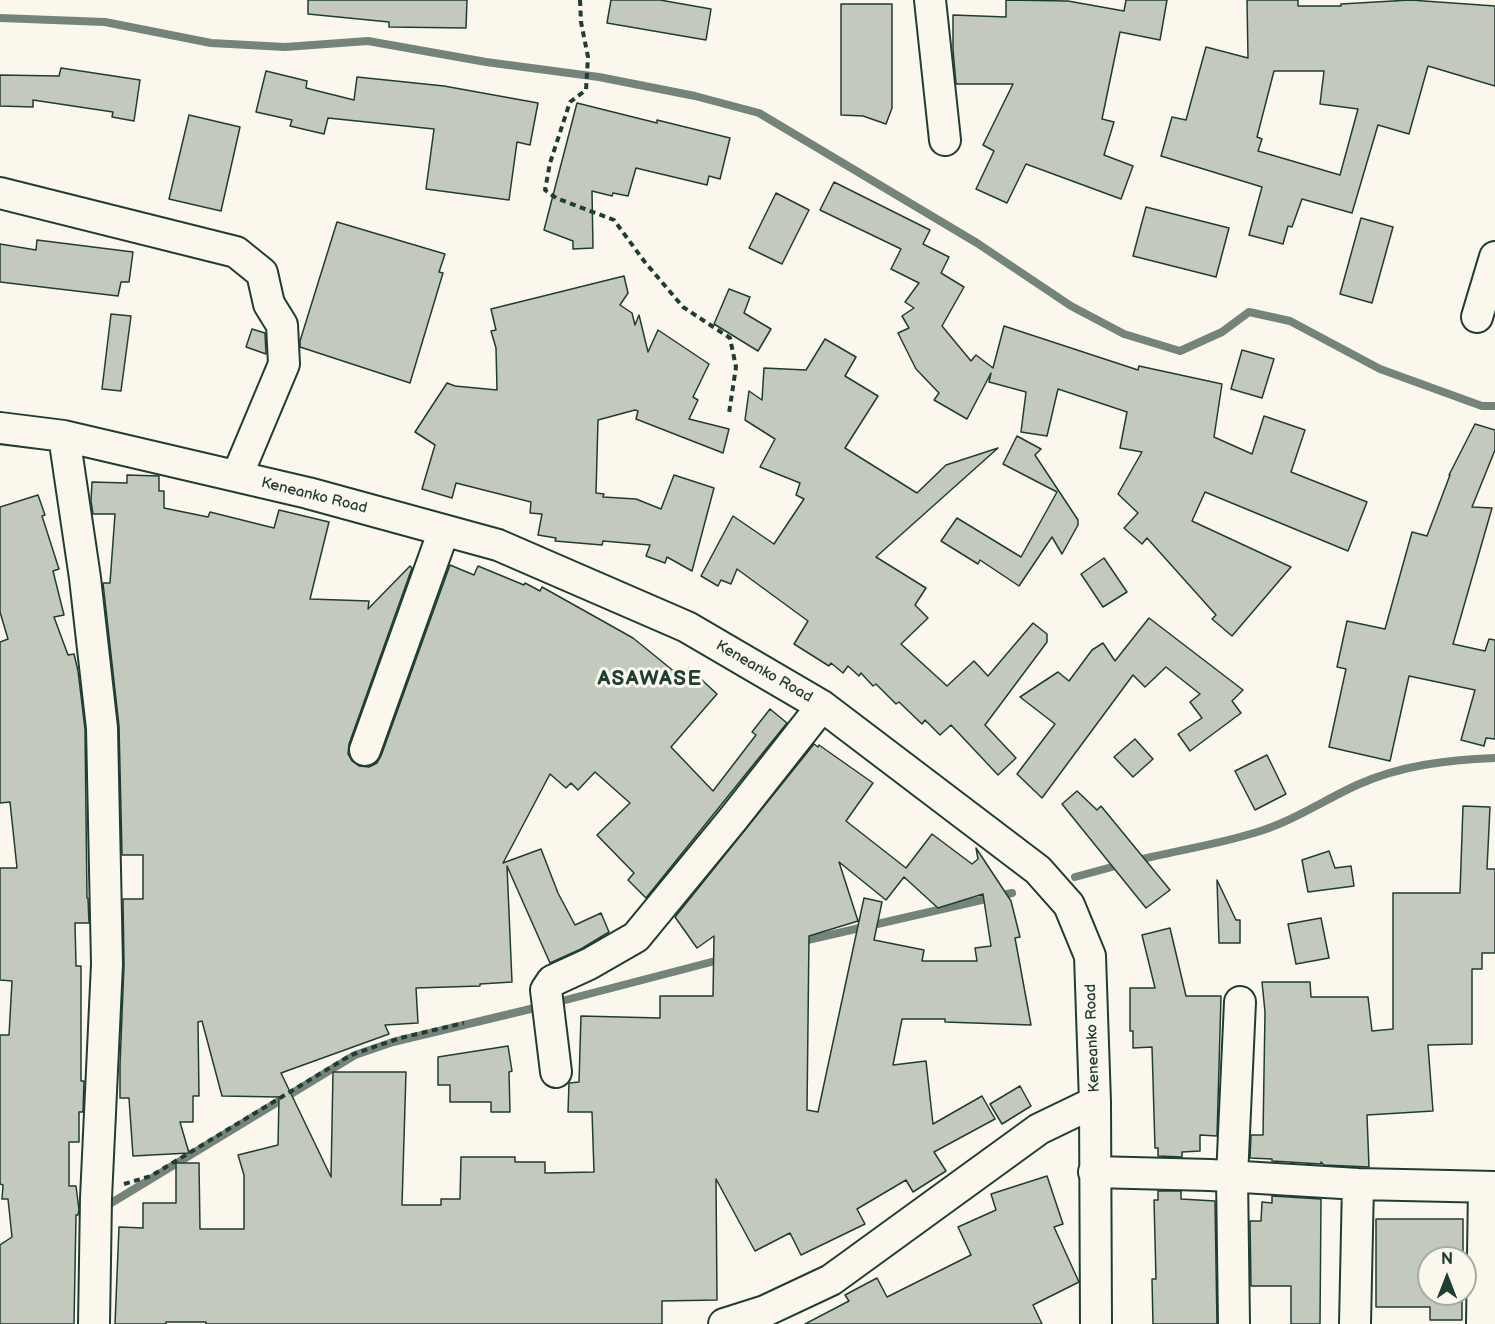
<!DOCTYPE html>
<html>
<head>
<meta charset="utf-8">
<style>
	body { margin:0 }
	#map { position:relative; width:1495px; height:1324px; overflow:hidden; background:#fbf7ec; font-family:"Balsamiq Sans",sans-serif }
	canvas { display:block }
	.north { position:absolute; left:1417px; top:1246px; width:60px; height:60px; box-sizing:border-box; background:#fbf7ec; border:2px solid #a3ada2; border-radius:50%; rotate:0deg; font-size:16px; font-weight:700; line-height:24px; text-align:center; color:#1f3d34 }
	.north::after { content:''; display:block; margin:auto; width:21px; height:27px; background:#1f3d34; clip-path:polygon(50% 0,100% 100%,50% 72%,0 100%) }
</style>
</head>
<body>
<div id="map">
<canvas width="1495" height="1324"></canvas>
<div class="north">N</div>
</div>
<script>
const ctx = document.querySelector('canvas').getContext('2d');
ctx.lineJoin = 'round';
function strokePath(path, color, width, dash) {
  ctx.strokeStyle = color;
  ctx.lineWidth = width;
  ctx.lineCap = dash ? 'butt' : 'round';
  ctx.setLineDash(dash || []);
  ctx.stroke(path);
}
function fill(path, color) {
  ctx.fillStyle = color;
  ctx.fill(path, 'evenodd');
}
function write(font, color, halo, rows, align = 'center') {
  ctx.font = font + ' "Balsamiq Sans",sans-serif';
  ctx.lineWidth = 6;
  ctx.setLineDash([]);
  ctx.textBaseline = 'middle';
  ctx.strokeStyle = halo;
  ctx.fillStyle = color;
  for (const [text, x, y, turn = 0] of rows) {
    ctx.save();
    ctx.translate(x, y);
    ctx.rotate((+turn || 0) * Math.PI / 180);
    ctx.textAlign = isNaN(turn) ? turn : align;
    if (halo) ctx.strokeText(text, 0, 0);
    ctx.fillText(text, 0, 0);
    ctx.restore();
  }
}
strokePath(new Path2D(`
	M 0,18 L 105,22 L 211,43 L 285,47 L 368,41 L 486,62 L 599,77 L 695,96 L 759,113 L 977,243 L 1071,306 L 1124,334 L 1180,351 L 1222,332 L 1249,312 L 1290,321 L 1380,369 L 1482,406 L 1495,406
	M 1134,861 C 1174,851 1215,845 1254,833 C 1292,822 1322,801 1357,785 C 1401,765 1448,760 1495,758
	M 1075,877 L 1123,864
	M 799,942 L 1012,893
	M 554,1003 L 723,959
	M 103,1208 L 355,1055 L 393,1042 L 543,1006`), '#74847b', 8);
const building = new Path2D(`
	M 308,0 L 467,0 L 466,28 L 389,27 L 389,22 L 308,14 Z
	M 611,0 L 660,0 L 711,9 L 706,40 L 607,23 Z
	M 1006,0 L 1068,1 L 1124,11 L 1126,0 L 1167,0 L 1160,40 L 1120,32 L 1102,119 L 1114,122 L 1104,155 L 1133,166 L 1121,199 L 1026,164 L 1007,203 L 976,189 L 994,151 L 983,145 L 1013,84 L 956,84 L 953,50 L 953,15 L 1006,17 Z
	M 1247,0 L 1298,0 L 1298,6 L 1341,6 L 1341,4 L 1410,0 L 1495,6 L 1495,86 L 1428,66 L 1409,134 L 1378,125 L 1352,213 L 1302,199 L 1292,227 L 1288,226 L 1283,244 L 1249,235 L 1262,187 L 1161,156 L 1172,117 L 1186,120 L 1206,47 L 1248,58 ZM 1274,71 L 1324,71 L 1320,104 L 1358,109 L 1340,175 L 1258,151 L 1262,139 L 1257,137 Z
	M 841,4 L 892,4 L 892,108 L 886,124 L 863,116 L 841,115 Z
	M 61,68 L 140,80 L 134,121 L 112,117 L 113,112 L 33,100 L 33,107 L 0,106 L 0,75 L 59,76 Z
	M 266,71 L 307,81 L 306,88 L 354,100 L 357,77 L 444,86 L 538,103 L 530,145 L 517,142 L 509,200 L 426,189 L 434,129 L 328,118 L 324,134 L 290,126 L 292,120 L 256,112 Z
	M 577,103 L 657,123 L 657,120 L 730,138 L 720,179 L 709,176 L 707,185 L 636,168 L 628,196 L 613,193 L 612,196 L 592,191 L 593,248 L 573,249 L 573,241 L 544,230 Z
	M 189,115 L 240,127 L 221,211 L 169,199 Z
	M 834,182 L 930,230 L 923,244 L 949,257 L 941,273 L 964,287 L 942,326 L 971,361 L 976,355 L 993,368 L 1004,326 L 1138,370 L 1139,366 L 1222,384 L 1214,437 L 1252,454 L 1264,416 L 1305,430 L 1291,472 L 1367,502 L 1348,551 L 1205,492 L 1192,521 L 1291,567 L 1232,636 L 1212,619 L 1216,615 L 1147,538 L 1142,544 L 1124,528 L 1138,513 L 1118,494 L 1142,452 L 1120,448 L 1127,412 L 1058,389 L 1047,436 L 1021,432 L 1026,392 L 989,382 L 991,373 L 967,419 L 934,400 L 939,393 L 916,369 L 898,333 L 909,328 L 902,316 L 914,308 L 905,302 L 919,283 L 891,269 L 901,249 L 820,210 Z
	M 776,193 L 809,210 L 782,264 L 749,248 Z
	M 1146,207 L 1229,228 L 1216,277 L 1133,256 Z
	M 1361,218 L 1393,227 L 1372,303 L 1340,294 Z
	M 337,222 L 445,254 L 439,272 L 443,273 L 410,383 L 300,347 L 300,341 Z
	M 37,240 L 133,252 L 129,282 L 121,282 L 118,296 L 0,282 L 0,244 L 36,250 Z
	M 624,276 L 628,293 L 620,305 L 632,313 L 635,325 L 639,315 L 648,352 L 658,330 L 709,364 L 693,397 L 698,400 L 689,419 L 729,429 L 723,453 L 636,419 L 638,411 L 635,410 L 598,420 L 596,493 L 604,494 L 603,497 L 636,499 L 661,509 L 674,475 L 714,488 L 692,571 L 667,557 L 665,563 L 646,556 L 650,545 L 603,541 L 602,545 L 555,541 L 556,538 L 538,535 L 542,514 L 530,513 L 531,502 L 456,483 L 452,498 L 422,489 L 435,445 L 415,432 L 447,383 L 455,386 L 497,390 L 496,348 L 491,331 L 496,330 L 491,309 Z
	M 729,289 L 750,297 L 744,313 L 771,329 L 758,351 L 714,324 Z
	M 111,314 L 131,316 L 121,391 L 102,389 Z
	M 252,329 L 265,333 L 266,354 L 246,347 Z
	M 825,339 L 856,357 L 845,376 L 878,396 L 845,448 L 917,493 L 946,465 L 998,448 L 876,557 L 926,588 L 915,605 L 928,618 L 901,644 L 947,686 L 974,661 L 988,676 L 1033,623 L 1047,634 L 1047,642 L 985,725 L 1016,758 L 998,775 L 951,725 L 940,735 L 925,720 L 922,724 L 899,702 L 896,704 L 876,684 L 873,686 L 861,673 L 859,676 L 848,666 L 843,673 L 831,663 L 829,666 L 794,644 L 808,621 L 737,569 L 731,584 L 721,580 L 718,586 L 701,576 L 733,516 L 774,544 L 804,499 L 796,495 L 800,483 L 760,467 L 775,439 L 745,420 L 749,391 L 762,400 L 764,368 L 806,370 Z
	M 1242,350 L 1274,359 L 1262,398 L 1231,389 Z
	M 1475,424 L 1495,430 L 1495,450 L 1472,507 L 1492,508 L 1453,644 L 1485,651 L 1489,639 L 1495,640 L 1495,739 L 1486,738 L 1484,746 L 1461,740 L 1475,690 L 1409,676 L 1390,761 L 1329,747 L 1346,669 L 1337,667 L 1347,621 L 1385,629 L 1412,532 L 1427,536 L 1450,475 L 1449,475 Z
	M 1017,436 L 1041,449 L 1035,455 L 1078,520 L 1078,525 L 1062,554 L 1052,537 L 1019,586 L 980,560 L 978,564 L 941,541 L 957,518 L 1021,557 L 1057,492 L 1003,464 Z
	M 127,475 L 159,476 L 159,491 L 164,491 L 164,508 L 208,517 L 210,512 L 274,528 L 279,510 L 329,522 L 310,599 L 369,601 L 368,609 L 410,566 L 412,568 L 349,744 L 348,754 L 352,761 L 359,766 L 369,767 L 377,763 L 381,756 L 450,565 L 474,575 L 478,566 L 524,585 L 525,583 L 540,591 L 542,587 L 633,638 L 681,677 L 689,668 L 717,694 L 671,747 L 713,791 L 756,735 L 752,732 L 770,709 L 787,723 L 646,898 L 628,880 L 634,873 L 597,835 L 630,803 L 595,772 L 578,790 L 571,783 L 566,788 L 550,774 L 503,863 L 541,849 L 558,893 L 575,925 L 601,913 L 609,932 L 581,949 L 550,963 L 507,866 L 512,982 L 480,984 L 480,986 L 416,988 L 418,1023 L 385,1025 L 389,1034 L 281,1073 L 331,1177 L 333,1072 L 406,1072 L 402,1205 L 441,1205 L 441,1199 L 460,1199 L 461,1157 L 515,1157 L 515,1162 L 545,1162 L 545,1173 L 594,1172 L 592,1112 L 568,1112 L 569,1083 L 579,1082 L 581,1016 L 660,1018 L 660,996 L 713,996 L 714,936 L 697,948 L 675,917 L 814,744 L 818,747 L 819,745 L 873,783 L 846,821 L 906,868 L 932,834 L 972,864 L 978,859 L 976,848 L 1011,901 L 1020,937 L 1015,938 L 1031,1025 L 945,1022 L 945,1019 L 902,1019 L 893,1065 L 926,1061 L 933,1124 L 982,1096 L 995,1119 L 934,1152 L 946,1171 L 913,1192 L 906,1180 L 857,1209 L 865,1224 L 801,1255 L 790,1233 L 755,1251 L 716,1179 L 717,1300 L 662,1301 L 662,1324 L 206,1324 L 206,1322 L 166,1322 L 166,1324 L 115,1324 L 119,1227 L 143,1228 L 143,1203 L 176,1203 L 176,1163 L 199,1163 L 200,1229 L 244,1229 L 244,1175 L 238,1155 L 278,1145 L 279,1097 L 222,1096 L 202,1021 L 198,1022 L 199,1096 L 193,1096 L 193,1122 L 180,1122 L 189,1153 L 133,1156 L 129,1098 L 120,1098 L 120,1065 L 124,965 L 123,899 L 143,899 L 143,855 L 122,855 L 119,726 L 103,583 L 110,583 L 115,514 L 93,514 L 91,501 L 92,482 L 127,483 ZM 839,862 L 886,900 L 904,877 L 938,908 L 983,894 L 991,946 L 975,948 L 977,961 L 922,961 L 924,950 L 874,940 L 882,902 L 864,898 L 818,1112 L 807,1110 L 809,936 L 858,921 Z
	M 38,495 L 45,515 L 42,516 L 59,569 L 53,571 L 64,615 L 54,617 L 68,655 L 74,654 L 78,671 L 85,729 L 87,898 L 88,898 L 89,923 L 75,923 L 76,966 L 81,966 L 81,1081 L 84,1081 L 83,1112 L 79,1112 L 79,1142 L 69,1142 L 69,1186 L 76,1186 L 79,1210 L 78,1215 L 76,1215 L 74,1324 L 0,1324 L 0,1245 L 12,1237 L 8,1199 L 2,1199 L 3,1185 L 0,1184 L 0,1035 L 9,1035 L 12,981 L 0,980 L 0,868 L 17,868 L 10,802 L 0,803 L 0,642 L 8,639 L 0,612 L 0,507 Z
	M 1104,558 L 1127,592 L 1103,607 L 1081,574 Z
	M 1149,618 L 1243,690 L 1232,701 L 1241,713 L 1190,751 L 1178,734 L 1202,718 L 1190,702 L 1200,694 L 1166,667 L 1145,687 L 1133,675 L 1042,798 L 1017,774 L 1055,724 L 1020,697 L 1058,672 L 1069,681 L 1092,650 L 1103,643 L 1115,661 Z
	M 1135,739 L 1153,759 L 1133,777 L 1114,757 Z
	M 1267,755 L 1286,794 L 1255,810 L 1235,771 Z
	M 1077,791 L 1097,810 L 1101,806 L 1170,890 L 1146,908 L 1062,804 Z
	M 1463,806 L 1490,807 L 1487,869 L 1495,869 L 1495,953 L 1482,953 L 1482,969 L 1472,969 L 1472,1044 L 1428,1045 L 1433,1111 L 1367,1115 L 1369,1167 L 1324,1165 L 1321,1162 L 1321,1164 L 1272,1161 L 1272,1159 L 1250,1158 L 1251,1135 L 1263,1135 L 1265,1012 L 1262,982 L 1310,982 L 1311,997 L 1368,997 L 1372,1031 L 1393,1029 L 1393,893 L 1460,893 Z
	M 1329,851 L 1335,868 L 1351,866 L 1354,886 L 1308,892 L 1302,860 Z
	M 1217,880 L 1236,920 L 1240,920 L 1240,943 L 1219,943 Z
	M 1321,918 L 1329,958 L 1296,964 L 1288,924 Z
	M 1170,928 L 1186,996 L 1221,996 L 1217,1136 L 1200,1135 L 1200,1151 L 1182,1152 L 1182,1157 L 1158,1156 L 1158,1148 L 1155,1148 L 1152,1047 L 1133,1048 L 1133,1031 L 1130,1031 L 1130,988 L 1155,988 L 1142,935 Z
	M 508,1046 L 512,1071 L 509,1072 L 510,1112 L 491,1112 L 491,1102 L 450,1102 L 450,1085 L 438,1085 L 438,1057 Z
	M 1020,1086 L 1031,1106 L 1002,1124 L 990,1104 Z
	M 1047,1176 L 1063,1224 L 1054,1227 L 1079,1282 L 1033,1305 L 1042,1324 L 805,1324 L 849,1301 L 845,1295 L 877,1278 L 887,1297 L 971,1255 L 958,1227 L 996,1210 L 991,1194 Z
	M 1158,1191 L 1181,1191 L 1181,1199 L 1215,1201 L 1217,1324 L 1153,1324 L 1152,1279 L 1156,1279 L 1154,1200 L 1158,1200 Z
	M 1272,1196 L 1321,1199 L 1320,1324 L 1291,1324 L 1291,1286 L 1251,1286 L 1250,1221 L 1261,1221 L 1262,1202 L 1272,1203 Z
	M 1376,1219 L 1463,1219 L 1463,1258 L 1429,1258 L 1429,1294 L 1462,1294 L 1462,1320 L 1430,1320 L 1430,1307 L 1376,1307 Z`);
fill(building, '#c4c9be');
strokePath(building, '#1f3d34', 1.5);
const minor = new Path2D(`
	M 930,0 L 945,140
	M 0,193 L 236,252 L 262,273 L 269,304 L 282,325 L 284,364 L 237,476
	M 1477,317 L 1495,257
	M 0,428 L 64,436 L 308,493 L 498,545 L 687,627 L 822,706 L 1038,870 L 1069,905 L 1090,956 L 1095,1102 L 1096,1324
	M 64,436 L 85,578 L 102,728 L 107,964 L 96,1198 L 94,1324
	M 365,750 L 444,530
	M 556,1072 L 546,990 L 552,981 L 589,964 L 636,937 L 733,819 L 822,706
	M 1094,1172 L 1210,1175 L 1358,1184 L 1495,1187
	M 724,1324 L 765,1311 L 831,1280 L 1039,1129 L 1095,1102
	M 1234,1324 L 1232,1177 L 1240,1002
	M 1355,1324 L 1358,1184
	M 1482,1324 L 1484,1187`);
strokePath(minor, '#1f3d34', 34);
strokePath(new Path2D(`
	M 580,0 L 581,22 L 588,57 L 586,90 L 570,102 L 550,163 L 545,190 L 556,198 L 614,220 L 644,261 L 683,307 L 730,338 L 736,367 L 729,413
	M 124,1184 L 151,1176 L 351,1055 L 400,1038 L 464,1023`), '#1f3d34', 4, [6, 4.5]);
strokePath(minor, '#fbf7ec', 30);
write('15px', '#1f3d34', '#fbf7ec', [
	["Keneanko Road",314,496,14],
	["Keneanko Road",764,672,30],
	["Keneanko Road",1093,1038,-92]
]);
ctx.letterSpacing = '1.5px';
write('bold 21px', '#1f3d34', '#fbf7ec', [
	["ASAWASE",650,680]
]);
ctx.letterSpacing = '0px';
</script>
</body>
</html>
